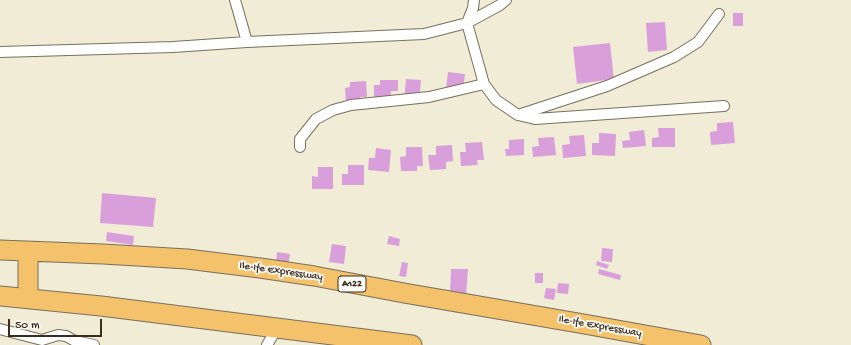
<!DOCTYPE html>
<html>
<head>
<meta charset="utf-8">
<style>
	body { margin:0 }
	#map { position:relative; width:851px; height:345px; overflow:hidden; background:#f0ecd5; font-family:"Gochi Hand",sans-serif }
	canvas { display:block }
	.scale { position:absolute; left:8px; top:319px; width:94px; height:18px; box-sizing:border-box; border:2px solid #3b2a1e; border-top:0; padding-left:5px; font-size:12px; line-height:14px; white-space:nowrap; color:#3b2a1e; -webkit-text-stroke:3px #fdfcf7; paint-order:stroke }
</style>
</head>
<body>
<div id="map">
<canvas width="851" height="345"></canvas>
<div class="scale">50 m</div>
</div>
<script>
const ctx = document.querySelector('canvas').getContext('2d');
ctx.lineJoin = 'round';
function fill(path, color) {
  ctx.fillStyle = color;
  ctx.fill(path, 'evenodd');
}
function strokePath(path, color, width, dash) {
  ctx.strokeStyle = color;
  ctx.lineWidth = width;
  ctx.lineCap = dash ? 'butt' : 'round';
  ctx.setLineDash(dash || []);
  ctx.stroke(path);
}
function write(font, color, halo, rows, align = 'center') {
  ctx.font = font + ' "Gochi Hand",sans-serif';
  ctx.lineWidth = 3.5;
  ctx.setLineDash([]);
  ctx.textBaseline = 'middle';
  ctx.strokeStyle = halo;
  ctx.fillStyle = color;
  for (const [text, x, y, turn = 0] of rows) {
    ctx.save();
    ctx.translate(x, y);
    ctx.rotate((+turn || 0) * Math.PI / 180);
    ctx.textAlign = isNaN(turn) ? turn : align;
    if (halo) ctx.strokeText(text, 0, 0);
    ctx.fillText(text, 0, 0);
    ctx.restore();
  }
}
fill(new Path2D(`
	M 733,13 L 743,13 L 743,26 L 733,26 Z
	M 665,22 L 667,50 L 648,52 L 646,23 Z
	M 610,43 L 614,79 L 577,84 L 573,47 Z
	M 448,72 L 465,74 L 463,90 L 446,88 Z
	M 406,79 L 421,80 L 419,103 L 404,102 Z
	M 380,80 L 398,80 L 398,91 L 391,91 L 391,97 L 374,97 L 374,85 L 380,85 Z
	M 366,81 L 367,97 L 360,97 L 361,103 L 346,104 L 345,88 L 350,87 L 350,82 Z
	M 733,122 L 735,143 L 711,145 L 710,132 L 717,131 L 717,123 Z
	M 658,128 L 675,128 L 675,147 L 652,147 L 652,138 L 659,137 Z
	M 644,130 L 646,146 L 623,148 L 622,141 L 630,140 L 629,132 Z
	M 599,133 L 616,134 L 615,156 L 592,155 L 592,143 L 599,143 Z
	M 584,135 L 586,156 L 563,158 L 562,145 L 570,144 L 569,136 Z
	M 554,137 L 556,155 L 533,157 L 532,147 L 539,146 L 538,138 Z
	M 524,139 L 524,155 L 506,156 L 505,149 L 509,149 L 509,140 Z
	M 482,142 L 484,160 L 477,160 L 478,165 L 461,166 L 460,152 L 466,152 L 465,143 Z
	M 452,145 L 453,161 L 446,162 L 446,169 L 430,170 L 428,155 L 436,155 L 436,146 Z
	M 406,147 L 422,147 L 423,166 L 417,166 L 417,171 L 401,171 L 400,157 L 406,156 Z
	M 376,148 L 391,150 L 389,172 L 368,170 L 369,158 L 375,158 Z
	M 348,165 L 364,165 L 364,185 L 342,185 L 342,174 L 348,174 Z
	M 318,167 L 333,167 L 333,189 L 312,189 L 312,176 L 318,177 Z
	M 102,193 L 156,198 L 153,227 L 100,223 Z
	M 107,232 L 134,236 L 133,245 L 106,241 Z
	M 389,236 L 400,239 L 399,246 L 387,244 Z
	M 332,244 L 346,246 L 344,264 L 329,262 Z
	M 602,248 L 613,249 L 612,262 L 601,261 Z
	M 277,252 L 290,254 L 288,266 L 276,264 Z
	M 597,261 L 609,265 L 607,269 L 596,265 Z
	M 402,262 L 408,263 L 406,277 L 399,276 Z
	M 451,269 L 468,269 L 466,296 L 450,295 Z
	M 599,269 L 621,275 L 620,280 L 598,274 Z
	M 535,273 L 543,273 L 543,283 L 535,283 Z
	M 558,283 L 569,284 L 568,294 L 557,293 Z
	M 546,288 L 556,289 L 554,300 L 544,298 Z`), '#d99fdb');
const street = new Path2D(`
	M 235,0 L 247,42
	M 474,0 L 473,8 L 467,23 L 484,84 L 496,100 L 518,115 L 535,119 L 724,106
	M 0,52 L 173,47 L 247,42 L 424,34 L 467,23 L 500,5 L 506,0
	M 518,115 L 607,86 L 674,57 L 698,42 L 719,14
	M 300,147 L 300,139 L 316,119 L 333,110 L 351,105 L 429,97 L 484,84
	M 0,329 L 42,340 L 58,335 L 66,336 L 75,341 L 94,345
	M 267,345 L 277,328`);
const highway = new Path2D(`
	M 0,250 L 103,254 L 187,259 L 260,268 L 314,276 L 404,293 L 584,324 L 701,345
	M 0,296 L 101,306 L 412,345
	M 28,298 L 28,252`);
strokePath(street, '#7a6e5e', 12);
strokePath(highway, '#7a6e5e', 21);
strokePath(street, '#fff', 10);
strokePath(highway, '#f3c26a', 19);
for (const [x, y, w] of [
	[352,284,28]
]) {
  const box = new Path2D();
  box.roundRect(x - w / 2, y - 8, w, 16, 3);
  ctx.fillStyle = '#fdfcf7';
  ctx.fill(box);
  strokePath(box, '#3b2a1e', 1);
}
write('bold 10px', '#3b2a1e', null, [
	["A122",352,284]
]);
write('11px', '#3b2a1e', '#fdfcf7', [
	["Ile-Ife Expressway",281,272,8],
	["Ile-Ife Expressway",600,327,10]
]);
</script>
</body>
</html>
